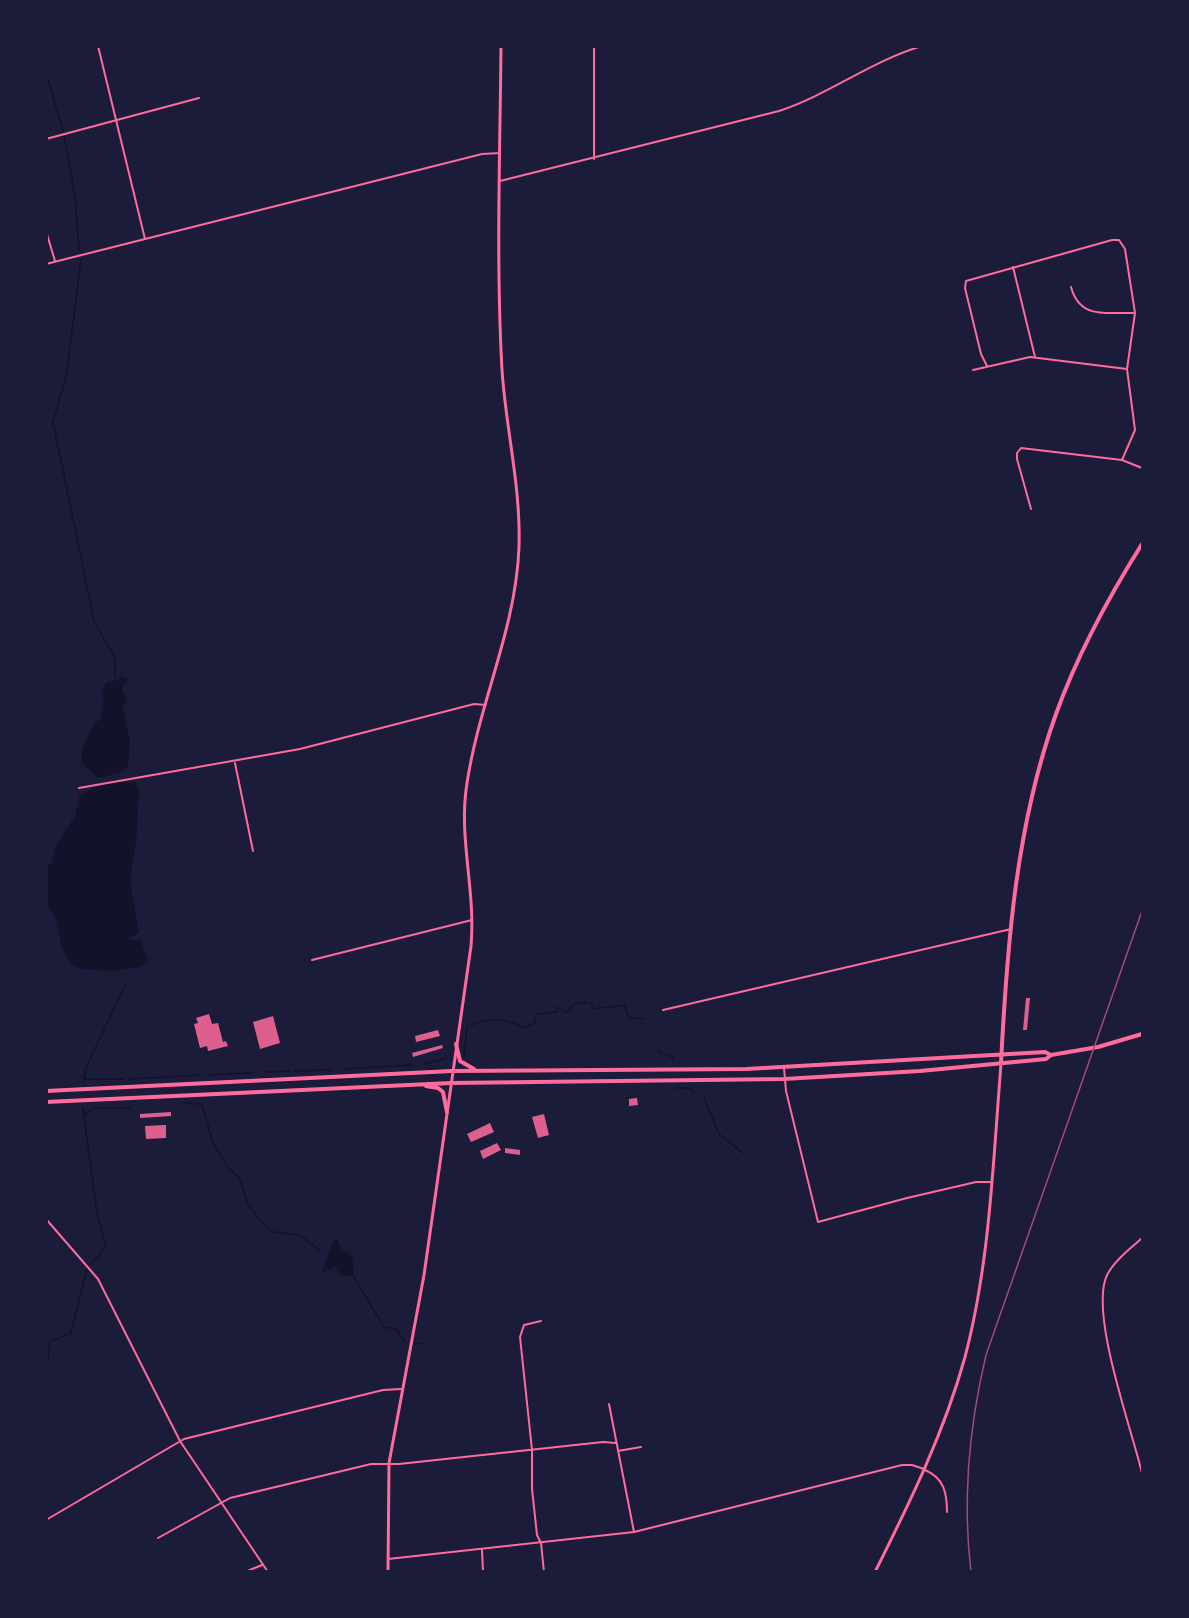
<!DOCTYPE html>
<html>
<head>
<meta charset="utf-8">
<style>
	body { margin:0 }
	#map { position:relative; width:1189px; height:1618px; overflow:hidden; background:#1b1b3a; font-family:"Alegreya Sans",sans-serif }
	canvas { display:block }
	.frame { position:absolute; inset:0; border:48px solid #1b1b3a; pointer-events:none }
</style>
</head>
<body>
<div id="map">
<canvas width="1189" height="1618"></canvas>
<div class="frame"></div>
</div>
<script>
const ctx = document.querySelector('canvas').getContext('2d');
ctx.lineJoin = 'round';
function fill(path, color) {
  ctx.fillStyle = color;
  ctx.fill(path, 'evenodd');
}
function strokePath(path, color, width, dash) {
  ctx.strokeStyle = color;
  ctx.lineWidth = width;
  ctx.lineCap = dash ? 'butt' : 'round';
  ctx.setLineDash(dash || []);
  ctx.stroke(path);
}
fill(new Path2D(`
	M 121,676 L 127,679 L 130,677 L 122,688 L 127,703 L 122,706 L 130,740 L 128,766 L 122,772 L 98,778 L 82,763 L 82,750 L 94,723 L 100,720 L 104,700 L 101,690 L 108,681 L 117,681 Z
	M 121,782 L 135,782 L 139,790 L 136,841 L 130,880 L 139,933 L 127,939 L 141,941 L 148,960 L 140,967 L 112,971 L 82,969 L 72,965 L 62,948 L 56,919 L 47,905 L 47,866 L 52,863 L 55,847 L 75,816 L 80,795 L 100,785 Z
	M 337,1240 L 342,1250 C 354,1254 354,1263 353,1274 L 351,1276 L 341,1276 L 335,1267 L 322,1273 L 333,1241 Z`), '#12122b');
strokePath(new Path2D(`
	M 46,72 L 63,131
	M 64,137 L 75,195 L 79,251
	M 81,259 L 66,377 L 53,422 L 94,621 L 115,658 L 115,683
	M 658,1049 L 661,1053 L 673,1057 L 674,1061
	M 464,1057 L 467,1027 C 486,1018 505,1017 524,1028 L 535,1023 L 536,1014 L 557,1012 L 557,1007 L 566,1013 C 573,1002 578,1001 591,1003 L 593,1009 L 624,1005 L 629,1017 L 643,1019
	M 424,1064 L 446,1058
	M 343,1069 L 413,1065
	M 294,1071 L 331,1070
	M 266,1072 L 289,1071
	M 208,1075 L 252,1073
	M 84,1079 L 124,1079
	M 129,1079 L 201,1075
	M 83,1082 L 87,1065 L 125,986
	M 676,1088 L 689,1088 L 694,1092
	M 703,1095 L 719,1134 L 743,1153
	M 184,1103 L 202,1104 L 212,1140 L 227,1167 L 239,1178 L 248,1204 L 259,1219 L 273,1232 L 299,1235 L 320,1250
	M 83,1108 L 97,1214 L 106,1246 L 92,1263
	M 84,1116 L 94,1108 L 130,1108
	M 352,1274 L 384,1327 L 396,1329 L 405,1342
	M 415,1344 L 423,1343
	M 46,1373 L 50,1341 L 71,1333 L 87,1269`), '#12122b', 1.5);
fill(new Path2D(`
	M 1026,998 L 1030,998 L 1027,1030 L 1023,1030 Z
	M 209,1014 L 212,1024 L 218,1023 L 223,1042 L 226,1041 L 228,1046 L 208,1051 L 207,1046 L 200,1048 L 194,1024 L 198,1023 L 196,1018 Z
	M 273,1016 L 280,1043 L 260,1049 L 253,1022 Z
	M 438,1030 L 440,1036 L 416,1042 L 415,1036 Z
	M 442,1045 L 443,1048 L 413,1057 L 412,1053 Z
	M 637,1098 L 638,1105 L 629,1106 L 629,1099 Z
	M 171,1112 L 171,1116 L 140,1118 L 140,1114 Z
	M 544,1114 L 549,1135 L 538,1138 L 532,1117 Z
	M 490,1123 L 494,1132 L 471,1142 L 467,1134 Z
	M 164,1125 L 166,1125 L 166,1138 L 146,1139 L 145,1126 Z
	M 497,1143 L 501,1150 L 483,1159 L 480,1151 Z
	M 505,1148 L 520,1150 L 520,1155 L 505,1153 Z`), '#dd5f8e');
strokePath(new Path2D(`
	M 98,46 L 145,239
	M 594,46 L 594,159
	M 46,139 L 199,98
	M 500,181 L 779,111 C 830,94 871,61 922,46
	M 46,231 L 55,261
	M 46,264 L 482,154 L 500,153
	M 1013,267 L 1035,357
	M 1071,287 C 1080,320 1107,312 1135,313
	M 987,366 L 981,354 L 965,288 L 966,281 L 1112,240 L 1119,240 L 1125,249 L 1135,313 L 1127,369 L 1135,430 L 1122,460
	M 973,370 L 1030,357 L 1127,369
	M 1031,509 L 1017,459 L 1017,453 L 1021,448 L 1122,460 L 1142,468
	M 235,763 L 253,851
	M 79,788 L 300,749 L 474,704 L 486,705
	M 312,960 L 472,920
	M 663,1010 L 1011,929
	M 784,1068 L 786,1091 L 818,1222 L 907,1198 L 976,1182 L 991,1182
	M 46,1219 L 98,1279 L 180,1441 L 268,1572
	M 1142,1238 C 1130,1249 1115,1260 1107,1275 C 1089,1313 1132,1430 1142,1473
	M 541,1321 L 524,1325 L 520,1337 L 532,1450 L 532,1489 L 537,1535 L 541,1543 L 544,1572
	M 609,1404 L 634,1532
	M 618,1451 L 641,1447
	M 925,1470 C 944,1478 947,1493 947,1512
	M 46,1520 L 184,1439 L 383,1390 L 401,1389
	M 158,1538 L 230,1498 L 371,1464 L 399,1464 L 603,1442 L 616,1443
	M 482,1550 L 483,1572
	M 245,1572 L 262,1565`), '#ff6b9d', 2);
strokePath(new Path2D(`
	M 388,1559 L 634,1532 L 902,1465 L 912,1465 L 924,1469`), '#ff6b9d', 2);
strokePath(new Path2D(`
	M 388,1572 L 389,1463 L 424,1275 L 471,946 C 476,891 458,837 467,783 C 479,703 516,629 519,547 C 521,487 506,430 502,370 C 496,263 500,154 501,46`), '#ff6b9d', 3);
strokePath(new Path2D(`
	M 875,1572 C 910,1502 944,1433 965,1357 C 990,1262 993,1162 1001,1064`), '#ff6b9d', 3);
strokePath(new Path2D(`
	M 456,1044 L 460,1061 L 474,1069
	M 1001,1063 C 1007,946 1016,825 1056,714 C 1078,653 1108,598 1142,544
	M 426,1086 L 438,1088 L 443,1092 L 447,1112
	M 46,1091 L 452,1071 L 746,1069 L 1045,1052 L 1051,1055
	M 46,1102 L 451,1083 L 784,1079 L 920,1071 L 1046,1059 L 1051,1055 L 1098,1047 L 1142,1034`), '#ff6b9d', 4);
strokePath(new Path2D(`
	M 971,1572 C 962,1498 969,1427 986,1355 L 1142,911`), '#a44b75', 1.5);
</script>
</body>
</html>
